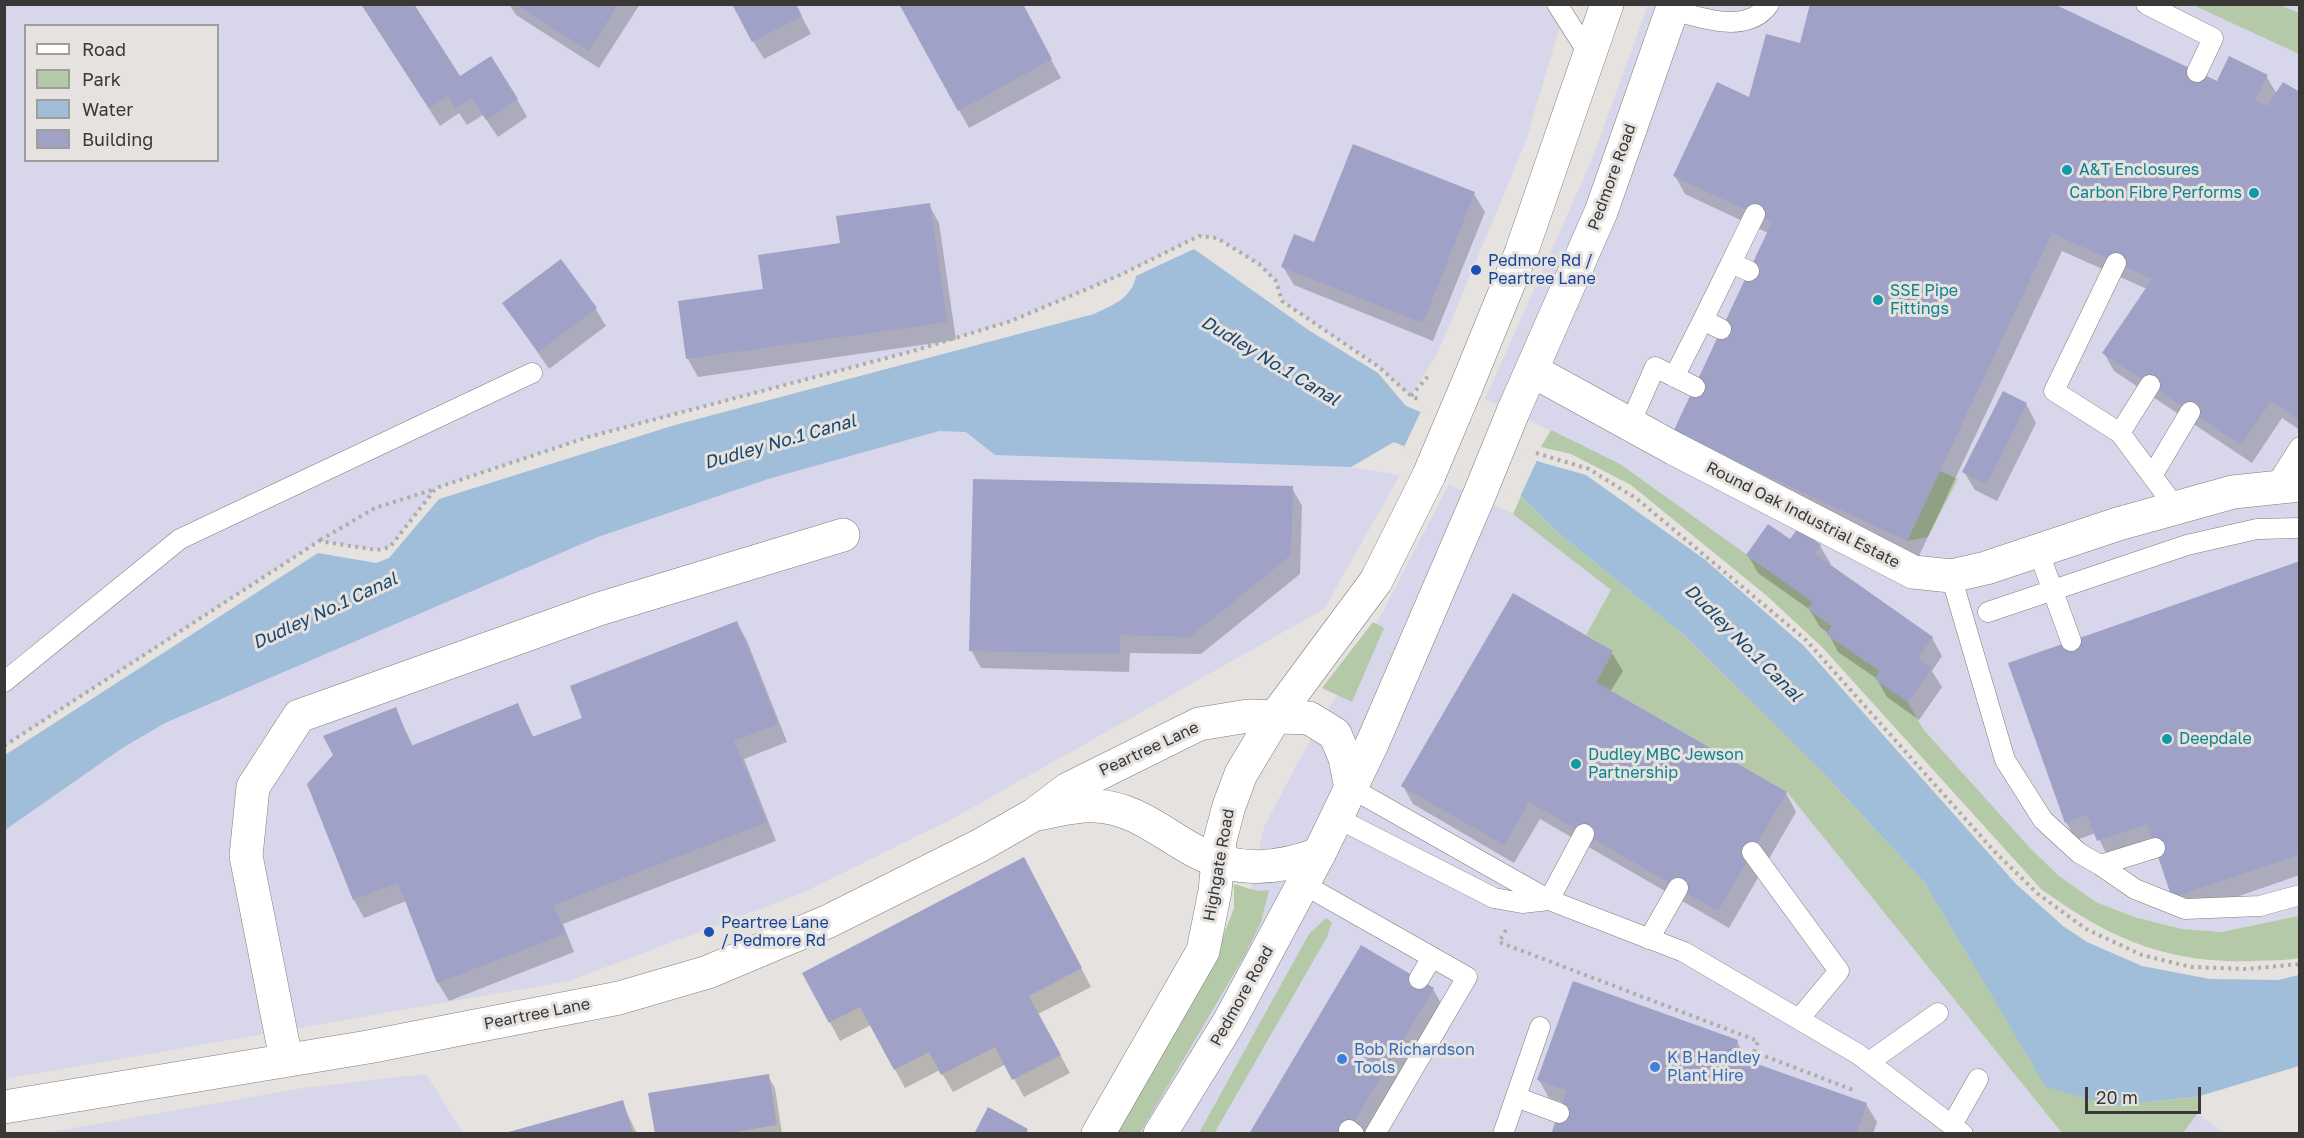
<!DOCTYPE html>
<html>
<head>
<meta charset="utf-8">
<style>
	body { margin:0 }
	#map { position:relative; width:2304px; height:1138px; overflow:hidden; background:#e5e2df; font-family:"Golos Text",sans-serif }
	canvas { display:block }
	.frame { position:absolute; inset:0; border:6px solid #393837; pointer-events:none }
	.legend { position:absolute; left:24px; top:24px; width:195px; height:138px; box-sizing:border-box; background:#e5e2df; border:2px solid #a09e9c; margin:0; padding:8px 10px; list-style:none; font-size:18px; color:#393837 }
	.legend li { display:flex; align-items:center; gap:12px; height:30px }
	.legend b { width:30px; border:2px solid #a09e9c }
	.scale { position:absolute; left:2085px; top:1087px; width:116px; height:27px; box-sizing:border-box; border:3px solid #393837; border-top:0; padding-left:8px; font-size:18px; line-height:21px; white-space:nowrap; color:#393837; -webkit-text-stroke:4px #e5e2df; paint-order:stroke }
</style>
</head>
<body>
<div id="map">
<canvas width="2304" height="1138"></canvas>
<div class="frame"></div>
<ul class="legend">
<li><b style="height:8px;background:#fff"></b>Road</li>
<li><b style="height:16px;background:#b4c9a7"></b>Park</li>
<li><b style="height:16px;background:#a0bdda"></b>Water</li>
<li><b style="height:16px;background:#a0a1c6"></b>Building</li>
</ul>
<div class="scale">20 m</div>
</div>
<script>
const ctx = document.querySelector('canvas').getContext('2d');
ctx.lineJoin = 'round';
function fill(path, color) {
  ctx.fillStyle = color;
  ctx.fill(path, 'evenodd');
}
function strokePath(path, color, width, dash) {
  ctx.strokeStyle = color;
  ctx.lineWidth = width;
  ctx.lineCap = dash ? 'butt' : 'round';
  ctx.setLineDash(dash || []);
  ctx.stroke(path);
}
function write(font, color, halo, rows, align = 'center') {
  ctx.font = font + ' "Golos Text",sans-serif';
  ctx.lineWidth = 6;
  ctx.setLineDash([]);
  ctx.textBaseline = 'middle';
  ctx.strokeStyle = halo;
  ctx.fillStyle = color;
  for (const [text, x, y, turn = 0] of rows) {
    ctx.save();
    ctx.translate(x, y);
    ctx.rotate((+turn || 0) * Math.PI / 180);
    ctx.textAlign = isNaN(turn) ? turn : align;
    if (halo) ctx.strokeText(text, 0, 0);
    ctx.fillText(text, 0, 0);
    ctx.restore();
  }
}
fill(new Path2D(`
	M 5,5 L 1566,5 L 1526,141 L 1439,350 L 1411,396 L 1379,367 L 1282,301 L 1276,281 L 1259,264 L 1217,238 L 1199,236 L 1120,275 L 1011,321 L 913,351 L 588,437 L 436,488 L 390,547 L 377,550 L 319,541 L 5,746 ZM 26,26 L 218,26 L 218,160 L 26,160 Z
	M 1648,5 L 2299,5 L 2299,916 L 2221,932 L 2182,929 L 2134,917 L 2096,902 L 2059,876 L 2031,849 L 1923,729 L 1908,702 L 1875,679 L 1880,672 L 1826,634 L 1808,609 L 1812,602 L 1620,464 L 1485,399 L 1591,162 Z
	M 923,399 L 1400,475 L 1324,609 L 952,819 L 802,893 L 569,981 L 5,1079 L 5,791 L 123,711 Z
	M 1449,484 L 1513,514 L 1611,590 L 1586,635 L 1613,651 L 1787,792 L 2062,1133 L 1122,1134 L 1248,902 L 1264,827 L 1304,751 L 1360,656 Z
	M 426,1074 L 463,1133 L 45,1133 L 303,1088 Z
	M 2197,1114 L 2198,1114 L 2224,1133 L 2183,1133 Z`), '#d8d6eb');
fill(new Path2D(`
	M 2193,5 L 2280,5 L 2299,13 L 2299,54 Z
	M 1551,430 L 1620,464 L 1813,602 L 1808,609 L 1832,626 L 1826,634 L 1880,671 L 1875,679 L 1908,702 L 1923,729 L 2031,849 L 2059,876 L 2096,902 L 2134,917 L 2182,929 L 2221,932 L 2299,916 L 2299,958 C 2285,961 2269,960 2254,961 C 2167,964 2110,939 2041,889 L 1822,647 L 1767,596 L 1631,485 L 1571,454 L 1541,447 Z
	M 1940,471 L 1958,479 L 1928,537 L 1907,541 Z
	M 1521,496 L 1556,531 L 1684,635 L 1825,775 L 1924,882 L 2046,1086 L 2114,1106 L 2200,1096 L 2197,1114 L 2183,1133 L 2062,1133 L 1787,792 L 1596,682 L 1613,652 L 1586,635 L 1611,590 L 1513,514 Z
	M 1373,622 L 1384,628 L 1352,702 L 1322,688 Z
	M 1234,884 L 1257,891 L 1269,890 L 1261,922 L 1245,955 L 1140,1133 L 1111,1134 L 1217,952 L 1234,908 Z
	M 1326,918 L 1332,922 L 1327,937 L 1215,1132 L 1199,1133 L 1309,934 Z`), '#b4c9a7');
fill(new Path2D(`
	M 1194,249 L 1310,331 L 1378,373 L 1406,406 L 1540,462 L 1586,475 L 1704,559 L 1804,646 L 2016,884 L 2063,926 L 2087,942 L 2142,966 L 2210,979 L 2278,980 L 2299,975 L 2299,1066 L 2200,1096 L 2114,1106 L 2046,1087 L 1924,882 L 1825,775 L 1684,635 L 1556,531 L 1521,496 L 1394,442 L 1351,467 L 995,455 L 966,432 L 939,431 L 768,479 L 598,537 L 165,723 L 124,747 L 5,830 L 5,755 L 318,553 L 376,563 L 389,558 L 439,499 L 675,425 L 1094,314 C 1113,305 1132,298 1136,276 Z`), '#a0bdda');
fill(new Path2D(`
	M 1422,409 L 1538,458 L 1519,499 L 1403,449 Z`), '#e5e2df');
fill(new Path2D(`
	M 361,4 L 412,4 L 460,78 L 517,99 L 527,117 L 498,137 L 483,115 L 467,125 L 459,113 L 440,126 Z
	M 509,4 L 640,4 L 599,68 L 516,15 Z
	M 795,4 L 811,34 L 764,59 L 753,41 Z
	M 1021,4 L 1061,78 L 969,128 L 959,110 Z
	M 1801,45 L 2217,83 L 2266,76 L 2277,94 L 2300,94 L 2300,430 L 2282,418 L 2252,463 L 2114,371 L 2104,353 L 2147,289 L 2062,251 L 1918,558 L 1686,450 L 1768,233 L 1685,194 L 1675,176 Z
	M 1474,194 L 1485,212 L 1433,341 L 1294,285 L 1283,267 L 1315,244 Z
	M 929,205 L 939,223 L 956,340 L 698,377 L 688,359 L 680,302 L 764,290 L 842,244 Z
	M 504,303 L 595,308 L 606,326 L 549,369 Z
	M 2026,404 L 2036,423 L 1997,501 L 1975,490 L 1964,472 Z
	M 1292,488 L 1302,506 L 1300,574 L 1201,654 L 1130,653 L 1129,672 L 981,668 L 971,650 Z
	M 1790,541 L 1820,546 L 1831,564 L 1829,566 L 1932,638 L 1942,656 L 1932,671 L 1942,687 L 1919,720 L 1887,697 L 1876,678 L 1838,652 L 1828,633 L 1820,627 L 1809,609 L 1758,573 L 1748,555 Z
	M 2300,563 L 2300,875 L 2184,915 L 2155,842 L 2109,859 L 2096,833 L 2076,840 L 2066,822 Z
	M 737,623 L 747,641 L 787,742 L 744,759 L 776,841 L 563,924 L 574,952 L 449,1001 L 438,983 L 406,901 L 364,918 L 354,900 L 309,784 L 395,709 L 413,746 L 518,705 L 534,738 L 584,718 Z
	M 1612,653 L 1623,671 L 1610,692 L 1786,793 L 1796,812 L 1729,928 L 1540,819 L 1514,863 L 1413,804 L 1403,786 Z
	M 1034,877 L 1091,987 L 1038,1014 L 1070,1073 L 1024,1097 L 1006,1064 L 953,1092 L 940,1070 L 905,1088 L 871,1025 L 840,1041 L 804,974 Z
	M 1433,989 L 1443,1007 L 1368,1134 L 1251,1134 Z
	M 1737,1041 L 1746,1061 L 1866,1104 L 1877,1122 L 1873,1134 L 1553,1134 L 1564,1103 L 1549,1098 L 1539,1080 Z
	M 768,1076 L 775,1088 L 782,1134 L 656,1134 Z
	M 622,1102 L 637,1134 L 508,1134 Z`), '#0003');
fill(new Path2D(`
	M 361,4 L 414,4 L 460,76 L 491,56 L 518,99 L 486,120 L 472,98 L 456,108 L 448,96 L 429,108 Z
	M 515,4 L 618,4 L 589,51 Z
	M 732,4 L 796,4 L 802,16 L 752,42 Z
	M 899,4 L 1023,4 L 1052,59 L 958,111 Z
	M 1810,4 L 2054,4 L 2217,81 L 2229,56 L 2268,75 L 2255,100 L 2267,106 L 2283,82 L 2300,92 L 2300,420 L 2271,401 L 2241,445 L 2102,353 L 2152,279 L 2052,233 L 1907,541 L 1673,432 L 1772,222 L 1673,176 L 1717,82 L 1749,97 L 1766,34 L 1800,43 Z
	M 1353,144 L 1475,192 L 1423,323 L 1281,267 L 1294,234 L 1314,242 Z
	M 930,203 L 947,322 L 686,359 L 678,301 L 763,289 L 758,255 L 840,243 L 836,216 Z
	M 561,259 L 597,308 L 538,352 L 502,303 Z
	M 2003,391 L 2027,403 L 1987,484 L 1962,472 Z
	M 973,479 L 1293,486 L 1291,555 L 1190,637 L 1120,635 L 1120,654 L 969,651 Z
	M 1768,524 L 1790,539 L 1798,528 L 1821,545 L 1815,554 L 1933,637 L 1918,658 L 1932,668 L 1908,702 L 1875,679 L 1880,671 L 1826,634 L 1832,626 L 1808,609 L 1813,602 L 1746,555 Z
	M 2300,561 L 2300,854 L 2172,898 L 2147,824 L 2097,841 L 2087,815 L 2065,823 L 2008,663 Z
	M 1513,593 L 1613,651 L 1596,682 L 1787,792 L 1718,911 L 1529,802 L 1504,845 L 1401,786 Z
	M 737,621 L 778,724 L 734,741 L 767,822 L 554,905 L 565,934 L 437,983 L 398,883 L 353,900 L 307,784 L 333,755 L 323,736 L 396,707 L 411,746 L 518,703 L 532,737 L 582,718 L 570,686 Z
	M 1024,857 L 1082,968 L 1029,996 L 1061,1055 L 1012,1080 L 995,1047 L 941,1075 L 929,1052 L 894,1070 L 860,1007 L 829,1023 L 802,973 Z
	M 1361,945 L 1434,988 L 1349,1130 L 1348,1134 L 1249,1134 Z
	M 1573,981 L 1738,1040 L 1732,1055 L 1867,1103 L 1856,1134 L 1551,1134 L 1567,1090 L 1537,1080 Z
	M 769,1074 L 777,1125 L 723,1134 L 655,1134 L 648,1093 Z
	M 623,1100 L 633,1134 L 505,1134 L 505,1133 Z
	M 988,1107 L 1028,1129 L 1026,1134 L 974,1134 Z`), '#a0a1c6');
const service = new Path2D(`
	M 1557,4 L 1590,56
	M 2146,4 L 2213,38 L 2197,72
	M 1673,10 C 1701,18 1748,35 1769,4
	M 2116,263 L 2054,391 L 2120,433 L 2176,508
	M 1749,271 L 1731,263 L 1755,214
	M 1721,329 L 1703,320 L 1731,263
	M 1674,377 L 1703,320
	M 1630,424 L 1655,367 L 1695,387
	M 2120,433 L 2150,385
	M 2152,476 L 2190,412
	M 2275,486 L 2300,447
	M 2038,550 L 2071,641
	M 1951,576 L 2005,760 L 2043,820 L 2079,853 L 2100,865 L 2155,848
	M 1988,612 L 2187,545 L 2257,529 L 2300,528
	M 4,682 L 180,539 L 532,373
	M 1351,788 L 1549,900 L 1684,952 L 1858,1054 L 1963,1134
	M 1337,818 L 1494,898 L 1522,903 L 1549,900
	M 1752,852 L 1839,971 L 1799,1019
	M 2100,865 L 2135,889 L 2185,909 L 2260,906 L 2300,895
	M 1303,884 L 1467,977 L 1375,1134
	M 1549,900 L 1584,834
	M 1649,939 L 1678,888
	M 1419,979 L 1432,957
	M 1869,1062 L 1938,1013
	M 1516,1097 L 1559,1113
	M 1952,1125 L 1978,1079
	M 1349,1130 L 1354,1134
	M 1503,1134 L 1540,1027`);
const minor = new Path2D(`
	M 1533,371 L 1675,449 L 1913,572 L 1951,576 L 1986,568 L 2118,524 L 2233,492 L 2300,485
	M 286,1059 L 246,856 L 253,787 L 299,716 L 599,609 L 843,535`);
const tertiary = new Path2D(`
	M 1037,814 C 1056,811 1078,804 1096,806 C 1137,808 1165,836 1199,853 C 1239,873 1279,869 1319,854
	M 4,1107 L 368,1047 L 619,998 L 708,972 L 829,921 L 979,846 L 1035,814 L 1068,789 L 1199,724 L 1248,716 L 1309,718 L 1335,734 L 1345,758 L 1351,788`);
const trunk = new Path2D(`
	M 1465,390 L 1521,253 L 1607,4
	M 1513,412 L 1601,212 L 1674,4
	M 1098,1134 L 1203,951 L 1215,891 L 1220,840 L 1229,806 L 1241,774 L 1275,717 L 1376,581 L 1429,475
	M 1160,1134 L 1229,1022 L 1319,854 L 1372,744 L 1478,498`);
strokePath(service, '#807c7a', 21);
strokePath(minor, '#807c7a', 34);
strokePath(tertiary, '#807c7a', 34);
strokePath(trunk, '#807c7a', 34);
strokePath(new Path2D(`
	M 1411,396 L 1429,375
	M 1536,453 L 1589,469 L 1637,499 L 1806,640 L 1994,851 L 2038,894 L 2086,929 L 2142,955 L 2191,967 L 2246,969 L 2300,964
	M 320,540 L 375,508 L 435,489
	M 4,746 L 319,541 L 377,550 L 390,547 L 436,488 L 588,437 L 913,351 L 1011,321 L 1120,275 L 1199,236 L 1217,238 L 1259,264 L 1276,281 L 1282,301 L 1379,367 L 1411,396 L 1420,400
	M 1506,930 L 1499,942 L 1758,1041 L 1754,1052 L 1853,1090`), '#afadaa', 4, [3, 4.5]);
strokePath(service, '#fff', 20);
strokePath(minor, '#fff', 33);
strokePath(tertiary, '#fff', 33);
strokePath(trunk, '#fff', 33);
const trunkBridge = new Path2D(`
	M 1429,475 L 1465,390
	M 1478,498 L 1513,412`);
strokePath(trunkBridge, '#807c7a', 34, []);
strokePath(trunkBridge, '#fff', 33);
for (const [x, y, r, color] of [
	[2067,170,6,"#0f9aa8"],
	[2254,193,6,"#0f9aa8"],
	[1476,270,6,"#1a4fb4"],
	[1878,300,6,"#0f9aa8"],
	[2167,739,6,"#0f9aa8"],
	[1576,764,6,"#0f9aa8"],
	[709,932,6,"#1a4fb4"],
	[1342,1059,6,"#3f7fe0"],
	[1655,1067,6,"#3f7fe0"]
]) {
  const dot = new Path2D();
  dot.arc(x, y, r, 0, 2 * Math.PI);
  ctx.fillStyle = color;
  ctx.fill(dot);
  strokePath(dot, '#e5e2df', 2);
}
write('16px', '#0d838f', '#e5e2df', [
	["A&T Enclosures",2079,170],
	["Carbon Fibre Performs",2242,193,"right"],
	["SSE Pipe",1890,291],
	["Fittings",1890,309],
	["Deepdale",2179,739],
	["Dudley MBC Jewson",1588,755],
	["Partnership",1588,773]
], 'left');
write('16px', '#393837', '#e5e2df', [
	["Pedmore Road",1612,177,-70],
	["Round Oak Industrial Estate",1803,515,27],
	["Peartree Lane",1149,749,-25],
	["Highgate Road",1219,865,-80],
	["Pedmore Road",1242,996,-61],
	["Peartree Lane",537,1014,-11]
]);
write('16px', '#164399', '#e5e2df', [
	["Pedmore Rd /",1488,261],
	["Peartree Lane",1488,279],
	["Peartree Lane",721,923],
	["/ Pedmore Rd",721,941]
], 'left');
write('16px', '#366cbe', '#e5e2df', [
	["Bob Richardson",1354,1050],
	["Tools",1354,1068],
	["K B Handley",1667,1058],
	["Plant Hire",1667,1076]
], 'left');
write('italic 18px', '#19476d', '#e5e2df', [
	["Dudley No.1 Canal",1270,361,31],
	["Dudley No.1 Canal",780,442,-16],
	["Dudley No.1 Canal",325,611,-25],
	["Dudley No.1 Canal",1743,643,45]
]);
</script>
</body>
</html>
